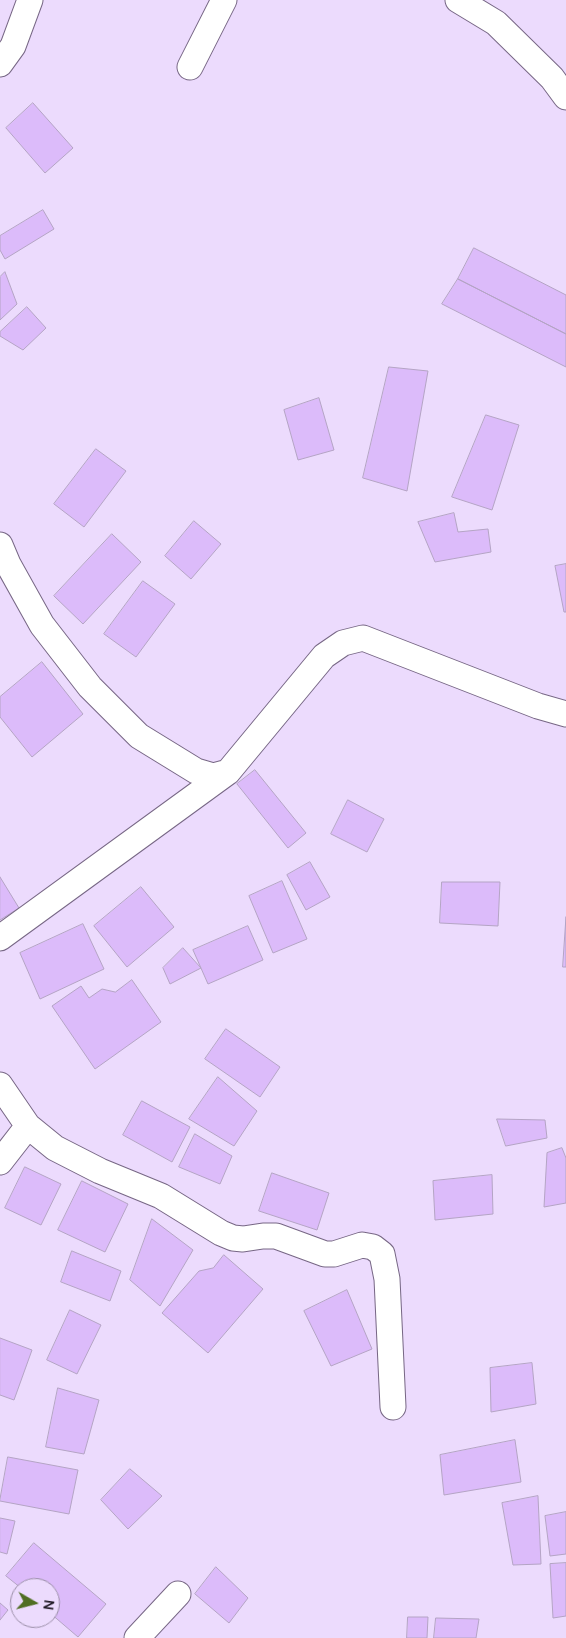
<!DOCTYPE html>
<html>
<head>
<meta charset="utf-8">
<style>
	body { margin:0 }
	#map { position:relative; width:566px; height:1638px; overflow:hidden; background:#ecdbfd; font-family:Manrope,sans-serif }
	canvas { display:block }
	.north { position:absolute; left:10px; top:1578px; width:50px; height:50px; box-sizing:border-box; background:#ecdbfd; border:1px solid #9a8ea7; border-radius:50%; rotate:98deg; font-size:14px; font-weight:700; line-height:20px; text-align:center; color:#201a25 }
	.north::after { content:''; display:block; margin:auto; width:18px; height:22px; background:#506e23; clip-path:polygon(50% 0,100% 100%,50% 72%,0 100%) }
</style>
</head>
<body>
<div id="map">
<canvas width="566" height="1638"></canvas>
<div class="north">N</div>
</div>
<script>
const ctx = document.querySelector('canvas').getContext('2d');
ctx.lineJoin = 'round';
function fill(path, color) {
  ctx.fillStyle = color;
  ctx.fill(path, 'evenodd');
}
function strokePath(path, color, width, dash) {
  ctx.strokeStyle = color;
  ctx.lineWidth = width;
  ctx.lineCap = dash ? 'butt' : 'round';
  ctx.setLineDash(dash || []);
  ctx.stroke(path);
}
const building = new Path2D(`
	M 33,103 L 73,148 L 45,173 L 6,128 Z
	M 43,210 L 54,229 L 5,259 L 0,250 L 0,236 Z
	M 474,248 L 566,295 L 566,334 L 458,279 Z
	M 5,272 L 17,304 L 0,320 L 0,277 Z
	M 458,279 L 566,334 L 566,367 L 442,304 Z
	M 27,307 L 46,328 L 23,350 L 0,336 L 0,332 Z
	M 389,367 L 428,371 L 407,491 L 363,478 Z
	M 319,398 L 334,450 L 298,460 L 284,410 Z
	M 486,415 L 519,425 L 492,510 L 452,497 Z
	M 96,449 L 126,471 L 84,527 L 54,504 Z
	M 454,513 L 458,532 L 488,529 L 491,552 L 435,562 L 418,522 Z
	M 194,521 L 221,544 L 191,579 L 165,556 Z
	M 112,534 L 141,562 L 83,624 L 54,596 Z
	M 566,564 L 566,612 L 564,612 L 555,566 Z
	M 143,581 L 175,604 L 136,657 L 104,634 Z
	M 42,662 L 83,714 L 32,757 L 0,717 L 0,697 Z
	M 255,770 L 306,833 L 288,848 L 237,784 Z
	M 348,800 L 384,819 L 367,852 L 331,834 Z
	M 310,862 L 330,897 L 306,910 L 287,875 Z
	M 0,877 L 19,908 L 0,920 Z
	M 282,881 L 307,939 L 273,953 L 249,896 Z
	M 442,882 L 500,882 L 498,926 L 440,923 Z
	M 141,887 L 174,927 L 127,967 L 94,926 Z
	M 566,917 L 566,967 L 563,967 Z
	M 83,924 L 104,969 L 40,999 L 20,953 Z
	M 248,926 L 263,960 L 208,984 L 193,950 Z
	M 183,948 L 201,968 L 170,984 L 163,968 Z
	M 132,980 L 161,1022 L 95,1069 L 52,1006 L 81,986 L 89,998 L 102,989 L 115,992 Z
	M 226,1029 L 280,1067 L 260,1097 L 205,1059 Z
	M 218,1077 L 257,1111 L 234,1146 L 189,1119 Z
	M 142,1101 L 190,1127 L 172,1162 L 123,1135 Z
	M 497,1119 L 545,1120 L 547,1138 L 506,1146 Z
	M 195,1134 L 232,1156 L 220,1184 L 179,1167 Z
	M 562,1148 L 566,1158 L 566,1203 L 544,1207 L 547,1153 Z
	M 25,1167 L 61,1184 L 41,1225 L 5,1208 Z
	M 272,1173 L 329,1193 L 317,1230 L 259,1211 Z
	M 492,1175 L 493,1214 L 435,1220 L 433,1181 Z
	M 82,1181 L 128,1204 L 105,1252 L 58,1230 Z
	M 152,1219 L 193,1250 L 160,1306 L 130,1280 Z
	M 72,1251 L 121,1271 L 110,1301 L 61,1282 Z
	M 224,1255 L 263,1289 L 208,1353 L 162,1313 L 199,1271 L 213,1268 Z
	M 347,1290 L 372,1349 L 331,1366 L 304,1311 Z
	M 70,1310 L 101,1325 L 77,1374 L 47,1360 Z
	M 0,1338 L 32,1350 L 14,1400 L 0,1395 Z
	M 532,1363 L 536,1404 L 491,1412 L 490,1368 Z
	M 58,1388 L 99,1400 L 84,1454 L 46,1447 Z
	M 515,1440 L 521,1482 L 444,1495 L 440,1455 Z
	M 8,1457 L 78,1470 L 69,1514 L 0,1501 Z
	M 130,1469 L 162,1496 L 128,1529 L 101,1500 Z
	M 538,1496 L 541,1564 L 513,1565 L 502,1503 Z
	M 566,1512 L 566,1554 L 550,1556 L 545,1516 Z
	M 0,1518 L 15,1521 L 7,1554 L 0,1552 Z
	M 34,1543 L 106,1604 L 78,1637 L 50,1613 L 50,1588 L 21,1588 L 6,1576 Z
	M 566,1563 L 566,1616 L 553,1618 L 550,1564 Z
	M 216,1567 L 248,1598 L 229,1623 L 195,1594 Z
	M 0,1603 L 8,1610 L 0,1620 Z
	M 408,1617 L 428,1617 L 427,1638 L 407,1638 Z
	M 436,1618 L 479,1619 L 476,1638 L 434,1638 Z`);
fill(building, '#dcbbfa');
strokePath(building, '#b4a4c4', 1);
const minor = new Path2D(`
	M 458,0 L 496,23 L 552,78 L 566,97
	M 0,64 L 13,46 L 30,0
	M 190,67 L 224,0
	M 0,545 L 8,564 L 42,625 L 90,687 L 139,736 L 196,771 L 213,776 L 228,772
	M 0,938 L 228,772 L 324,656 L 343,643 L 363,638 L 538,706 L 566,714
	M 0,1085 L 28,1126 L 55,1148 L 100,1171 L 161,1196 L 221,1233 L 233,1238 L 243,1239 L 263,1236 L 276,1236 L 325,1254 L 334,1254 L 362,1245 L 373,1247 L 382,1254 L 387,1279 L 393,1407
	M 0,1162 L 28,1126
	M 137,1638 L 178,1594`);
strokePath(minor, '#776785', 27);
strokePath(minor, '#fff', 25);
</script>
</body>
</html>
